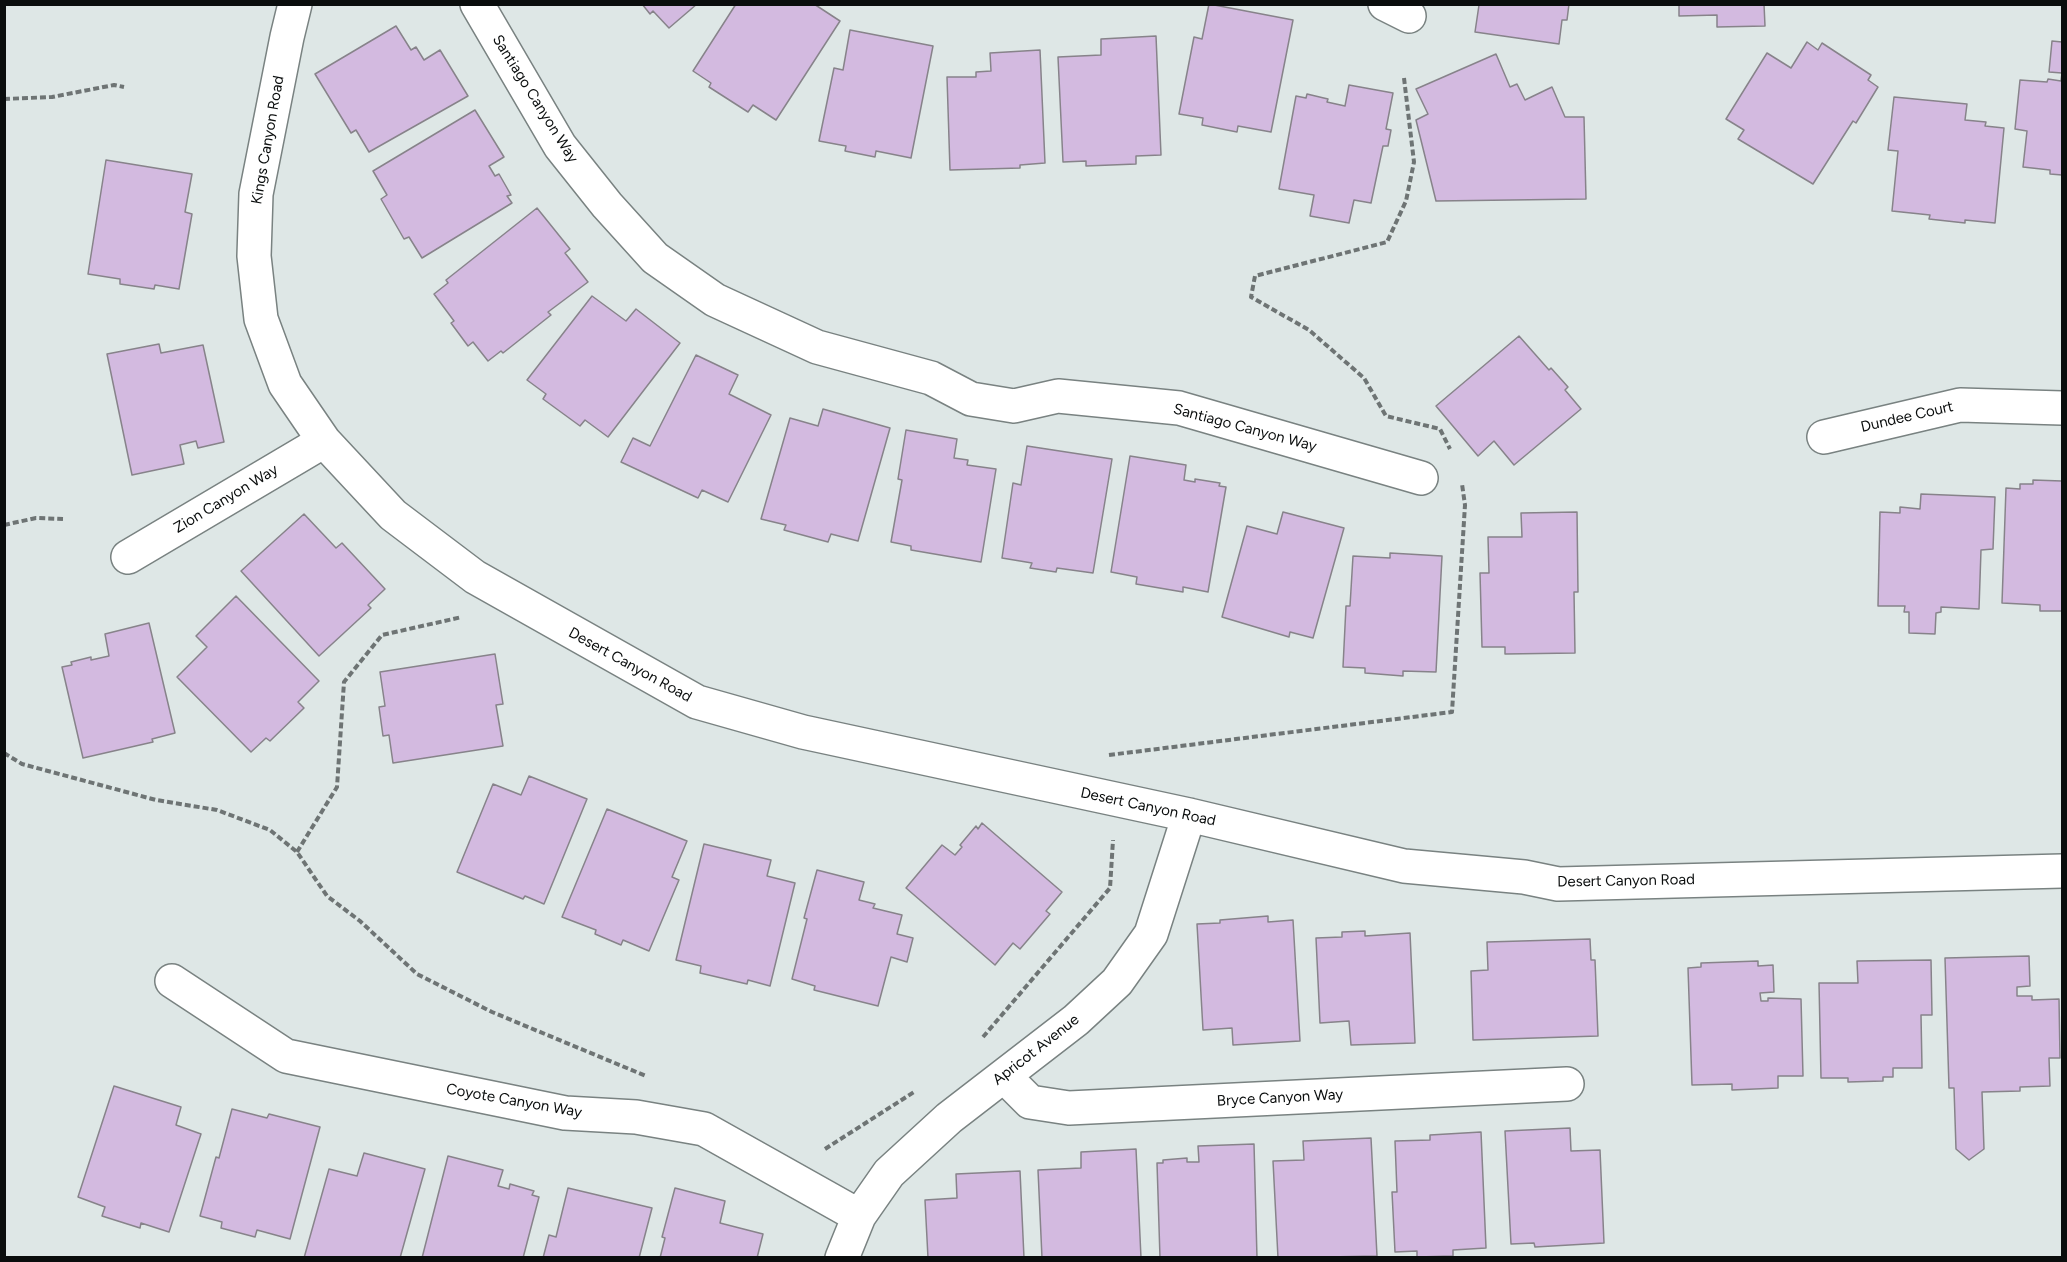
<!DOCTYPE html>
<html>
<head>
<meta charset="utf-8">
<style>
	body { margin:0 }
	#map { position:relative; width:2067px; height:1262px; overflow:hidden; background:#dee7e6; font-family:Figtree,sans-serif }
	canvas { display:block }
	.frame { position:absolute; inset:0; border:6px solid #0a0d0d; pointer-events:none }
</style>
</head>
<body>
<div id="map">
<canvas width="2067" height="1262"></canvas>
<div class="frame"></div>
</div>
<script>
const ctx = document.querySelector('canvas').getContext('2d');
ctx.lineJoin = 'round';
function fill(path, color) {
  ctx.fillStyle = color;
  ctx.fill(path, 'evenodd');
}
function strokePath(path, color, width, dash) {
  ctx.strokeStyle = color;
  ctx.lineWidth = width;
  ctx.lineCap = dash ? 'butt' : 'round';
  ctx.setLineDash(dash || []);
  ctx.stroke(path);
}
function write(font, color, halo, rows, align = 'center') {
  ctx.font = font + ' Figtree,sans-serif';
  ctx.lineWidth = 6;
  ctx.setLineDash([]);
  ctx.textBaseline = 'middle';
  ctx.strokeStyle = halo;
  ctx.fillStyle = color;
  for (const [text, x, y, turn = 0] of rows) {
    ctx.save();
    ctx.translate(x, y);
    ctx.rotate((+turn || 0) * Math.PI / 180);
    ctx.textAlign = isNaN(turn) ? turn : align;
    if (halo) ctx.strokeText(text, 0, 0);
    ctx.fillText(text, 0, 0);
    ctx.restore();
  }
}
const building = new Path2D(`
	M 642,4 L 697,4 L 669,28 L 653,11 L 650,14 Z
	M 736,4 L 814,4 L 840,21 L 776,120 L 753,105 L 748,112 L 709,87 L 711,83 L 693,71 Z
	M 1209,4 L 1293,20 L 1271,132 L 1238,126 L 1237,132 L 1202,125 L 1203,118 L 1179,114 L 1194,37 L 1202,39 Z
	M 1474,4 L 1569,4 L 1567,20 L 1562,20 L 1559,44 L 1475,32 L 1479,5 Z
	M 1679,4 L 1764,4 L 1765,26 L 1717,27 L 1717,15 L 1679,16 Z
	M 396,26 L 411,50 L 416,47 L 424,60 L 440,50 L 468,96 L 369,152 L 356,130 L 351,133 L 315,74 Z
	M 850,30 L 933,46 L 911,158 L 876,151 L 875,157 L 845,151 L 846,146 L 819,141 L 834,68 L 843,70 Z
	M 1156,36 L 1161,155 L 1136,156 L 1136,164 L 1086,166 L 1086,161 L 1063,162 L 1058,57 L 1101,55 L 1101,39 Z
	M 2052,41 L 2062,42 L 2062,175 L 2050,174 L 2050,170 L 2023,167 L 2027,131 L 2015,129 L 2020,80 L 2047,82 L 2048,79 L 2061,81 L 2062,73 L 2049,72 Z
	M 1807,42 L 1818,50 L 1822,43 L 1871,75 L 1868,80 L 1878,87 L 1856,123 L 1853,121 L 1813,184 L 1738,139 L 1744,130 L 1726,119 L 1767,53 L 1791,68 Z
	M 1040,50 L 1045,163 L 1020,165 L 1020,168 L 950,170 L 947,77 L 976,77 L 976,72 L 991,71 L 990,53 Z
	M 1496,54 L 1510,87 L 1517,84 L 1525,100 L 1552,87 L 1565,117 L 1584,117 L 1586,199 L 1436,201 L 1416,120 L 1428,114 L 1416,89 Z
	M 1349,85 L 1393,93 L 1386,129 L 1391,130 L 1388,146 L 1383,146 L 1371,203 L 1354,200 L 1349,223 L 1310,216 L 1314,195 L 1279,189 L 1296,96 L 1306,98 L 1307,94 L 1328,99 L 1327,102 L 1345,106 Z
	M 1894,97 L 1967,104 L 1965,120 L 1986,122 L 1985,126 L 2004,128 L 1995,223 L 1965,220 L 1965,223 L 1929,219 L 1930,215 L 1892,211 L 1898,151 L 1888,150 Z
	M 475,110 L 504,157 L 489,166 L 495,176 L 499,174 L 511,195 L 507,196 L 512,203 L 422,258 L 409,237 L 404,239 L 381,199 L 387,195 L 373,171 Z
	M 106,160 L 192,174 L 185,212 L 192,214 L 179,289 L 155,285 L 154,289 L 120,284 L 120,279 L 88,274 Z
	M 537,208 L 570,249 L 565,253 L 588,282 L 548,312 L 551,315 L 503,353 L 501,351 L 488,361 L 473,342 L 468,346 L 451,323 L 454,321 L 434,294 L 448,283 L 446,280 Z
	M 592,296 L 626,321 L 636,309 L 680,343 L 608,437 L 585,420 L 580,426 L 543,399 L 546,394 L 527,380 Z
	M 1519,336 L 1549,370 L 1551,368 L 1568,387 L 1565,390 L 1581,409 L 1514,465 L 1494,441 L 1478,456 L 1436,406 Z
	M 159,344 L 161,353 L 203,345 L 224,442 L 198,448 L 196,441 L 180,445 L 184,464 L 132,475 L 107,354 Z
	M 696,355 L 738,375 L 729,394 L 771,415 L 728,502 L 702,490 L 698,498 L 621,462 L 633,438 L 650,446 Z
	M 823,409 L 890,428 L 858,541 L 831,534 L 828,542 L 784,530 L 786,525 L 761,519 L 790,418 L 818,426 Z
	M 906,430 L 957,439 L 954,458 L 968,460 L 967,465 L 996,469 L 981,562 L 911,550 L 911,546 L 891,542 L 902,480 L 898,479 Z
	M 1027,446 L 1112,459 L 1093,573 L 1057,568 L 1056,572 L 1030,568 L 1032,563 L 1002,558 L 1013,483 L 1021,485 Z
	M 1130,456 L 1186,465 L 1184,480 L 1195,482 L 1195,479 L 1220,483 L 1219,486 L 1226,487 L 1208,592 L 1183,587 L 1183,592 L 1136,584 L 1137,577 L 1111,572 Z
	M 2033,480 L 2062,481 L 2062,611 L 2040,611 L 2040,605 L 2002,603 L 2006,488 L 2020,489 L 2020,484 L 2033,484 Z
	M 1921,494 L 1995,497 L 1993,549 L 1981,550 L 1979,609 L 1941,607 L 1941,612 L 1936,613 L 1935,634 L 1909,633 L 1909,612 L 1904,612 L 1905,606 L 1878,606 L 1880,512 L 1900,513 L 1900,507 L 1920,509 Z
	M 1283,512 L 1344,528 L 1313,638 L 1290,632 L 1289,637 L 1222,617 L 1247,526 L 1277,534 Z
	M 1577,512 L 1578,592 L 1574,592 L 1575,653 L 1505,654 L 1505,647 L 1482,647 L 1480,573 L 1489,573 L 1488,537 L 1522,537 L 1521,513 Z
	M 304,514 L 336,548 L 342,543 L 385,589 L 368,605 L 371,608 L 319,656 L 241,571 Z
	M 1390,553 L 1442,556 L 1436,672 L 1403,671 L 1403,676 L 1365,673 L 1365,668 L 1343,667 L 1346,606 L 1350,606 L 1353,556 L 1390,558 Z
	M 236,596 L 319,681 L 298,702 L 304,708 L 270,741 L 266,738 L 251,752 L 177,677 L 207,647 L 196,636 Z
	M 149,623 L 175,733 L 152,739 L 153,742 L 83,758 L 62,667 L 72,665 L 71,662 L 91,657 L 91,660 L 109,656 L 105,634 Z
	M 495,654 L 503,704 L 496,705 L 503,746 L 393,763 L 389,735 L 383,736 L 379,707 L 385,706 L 380,672 Z
	M 529,776 L 587,799 L 544,904 L 525,896 L 523,899 L 457,872 L 493,784 L 521,795 Z
	M 607,809 L 687,841 L 672,877 L 679,880 L 649,951 L 623,940 L 621,945 L 595,934 L 596,930 L 562,917 Z
	M 982,823 L 1062,892 L 1046,911 L 1050,914 L 1020,949 L 1013,943 L 995,965 L 906,888 L 942,845 L 955,855 L 962,847 L 960,845 L 976,826 L 978,829 Z
	M 704,844 L 771,860 L 767,876 L 795,883 L 770,986 L 748,980 L 747,984 L 700,973 L 701,966 L 676,960 Z
	M 817,870 L 864,882 L 859,900 L 875,904 L 873,908 L 902,915 L 897,934 L 913,938 L 907,962 L 891,957 L 878,1006 L 814,990 L 815,986 L 792,979 L 807,919 L 804,918 Z
	M 1268,916 L 1268,922 L 1293,920 L 1300,1041 L 1233,1045 L 1232,1028 L 1203,1030 L 1197,924 L 1220,923 L 1220,920 Z
	M 1365,931 L 1365,936 L 1410,933 L 1415,1043 L 1351,1045 L 1349,1021 L 1320,1023 L 1316,938 L 1342,937 L 1342,932 Z
	M 1590,939 L 1591,960 L 1595,960 L 1598,1036 L 1473,1040 L 1471,971 L 1488,970 L 1487,942 Z
	M 2029,956 L 2030,986 L 2017,987 L 2017,996 L 2032,996 L 2032,1000 L 2059,999 L 2060,1058 L 2049,1058 L 2050,1086 L 2020,1087 L 2020,1091 L 1982,1092 L 1984,1149 L 1969,1160 L 1956,1149 L 1954,1088 L 1949,1088 L 1945,958 Z
	M 1931,960 L 1932,1015 L 1921,1015 L 1922,1068 L 1893,1068 L 1893,1077 L 1883,1077 L 1883,1081 L 1848,1082 L 1848,1078 L 1821,1078 L 1819,983 L 1858,983 L 1857,961 Z
	M 1758,961 L 1758,966 L 1773,965 L 1774,992 L 1760,993 L 1761,1001 L 1768,1001 L 1768,998 L 1801,999 L 1803,1076 L 1778,1076 L 1778,1088 L 1732,1090 L 1732,1084 L 1692,1085 L 1688,968 L 1701,967 L 1701,963 Z
	M 114,1086 L 181,1107 L 176,1125 L 201,1134 L 169,1232 L 141,1223 L 140,1228 L 102,1216 L 105,1207 L 78,1197 Z
	M 232,1109 L 267,1118 L 269,1114 L 320,1127 L 290,1239 L 257,1230 L 255,1237 L 221,1228 L 222,1222 L 200,1216 L 216,1157 L 219,1158 Z
	M 1570,1128 L 1571,1151 L 1600,1150 L 1604,1243 L 1535,1247 L 1534,1243 L 1511,1244 L 1505,1131 Z
	M 1481,1132 L 1486,1248 L 1453,1250 L 1453,1256 L 1417,1257 L 1417,1251 L 1395,1252 L 1392,1192 L 1397,1192 L 1395,1141 L 1430,1140 L 1430,1135 Z
	M 1371,1138 L 1377,1256 L 1278,1258 L 1273,1161 L 1304,1160 L 1303,1141 Z
	M 1254,1144 L 1257,1258 L 1160,1258 L 1157,1163 L 1163,1163 L 1163,1160 L 1187,1158 L 1187,1162 L 1199,1162 L 1198,1146 Z
	M 1136,1149 L 1141,1258 L 1042,1258 L 1038,1170 L 1081,1168 L 1081,1152 Z
	M 364,1153 L 425,1169 L 400,1258 L 304,1258 L 329,1169 L 357,1176 Z
	M 448,1156 L 503,1170 L 498,1186 L 509,1189 L 510,1184 L 534,1191 L 532,1195 L 539,1197 L 523,1258 L 422,1258 Z
	M 1020,1171 L 1024,1258 L 928,1258 L 925,1200 L 957,1198 L 956,1174 Z
	M 568,1188 L 652,1208 L 639,1258 L 543,1258 L 549,1235 L 556,1237 Z
	M 675,1188 L 725,1201 L 720,1223 L 763,1234 L 757,1258 L 660,1258 L 665,1238 L 662,1237 Z`);
fill(building, '#d3bae0');
strokePath(building, '#87838a', 1.5);
const minor = new Path2D(`
	M 295,4 L 287,37 L 256,194 L 254,256 L 261,319 L 285,384 L 324,441 L 393,515 L 475,577 L 697,702 L 803,732 L 1189,815 L 1404,866 L 1524,877 L 1558,884 L 2062,871
	M 477,4 L 560,146 L 607,205 L 655,258 L 715,300 L 817,347 L 931,378 L 971,399 L 1014,406 L 1058,396 L 1179,408 L 1421,478
	M 1385,4 L 1409,16
	M 1824,437 L 1960,405 L 2062,408
	M 128,557 L 324,441
	M 172,981 L 286,1056 L 565,1113 L 636,1117 L 704,1129 L 859,1216
	M 1004,1076 L 1030,1102 L 1069,1108 L 1567,1084
	M 842,1258 L 859,1216 L 889,1173 L 949,1118 L 1076,1020 L 1117,982 L 1151,934 L 1189,815`);
strokePath(minor, '#798281', 36);
strokePath(new Path2D(`
	M 1404,78 L 1414,162 L 1406,201 L 1387,242 L 1255,276 L 1251,297 L 1309,330 L 1364,378 L 1386,416 L 1440,429 L 1450,449
	M 4,99 L 52,97 L 114,85 L 124,87
	M 4,525 L 36,518 L 63,519
	M 4,753 L 22,764 L 156,800 L 217,810 L 270,830 L 297,852 L 327,896 L 360,921 L 417,974 L 492,1012 L 646,1076
	M 1109,755 L 1452,712 L 1465,505 L 1462,484
	M 297,852 L 337,787 L 344,682 L 382,635 L 462,617
	M 983,1037 L 1110,888 L 1113,840
	M 825,1149 L 914,1092`), '#6e7474', 4, [6, 3]);
strokePath(minor, '#fff', 33);
write('15px', '#0a0d0d', '#fff', [
	["Santiago Canyon Way",535,99,58],
	["Kings Canyon Road",268,140,-80],
	["Dundee Court",1907,417,-13],
	["Santiago Canyon Way",1245,428,15],
	["Zion Canyon Way",226,499,-31],
	["Desert Canyon Road",630,665,29],
	["Desert Canyon Road",1148,807,12],
	["Desert Canyon Road",1626,881,-1],
	["Apricot Avenue",1036,1050,-38],
	["Bryce Canyon Way",1280,1098,-3],
	["Coyote Canyon Way",514,1101,10]
]);
</script>
</body>
</html>
